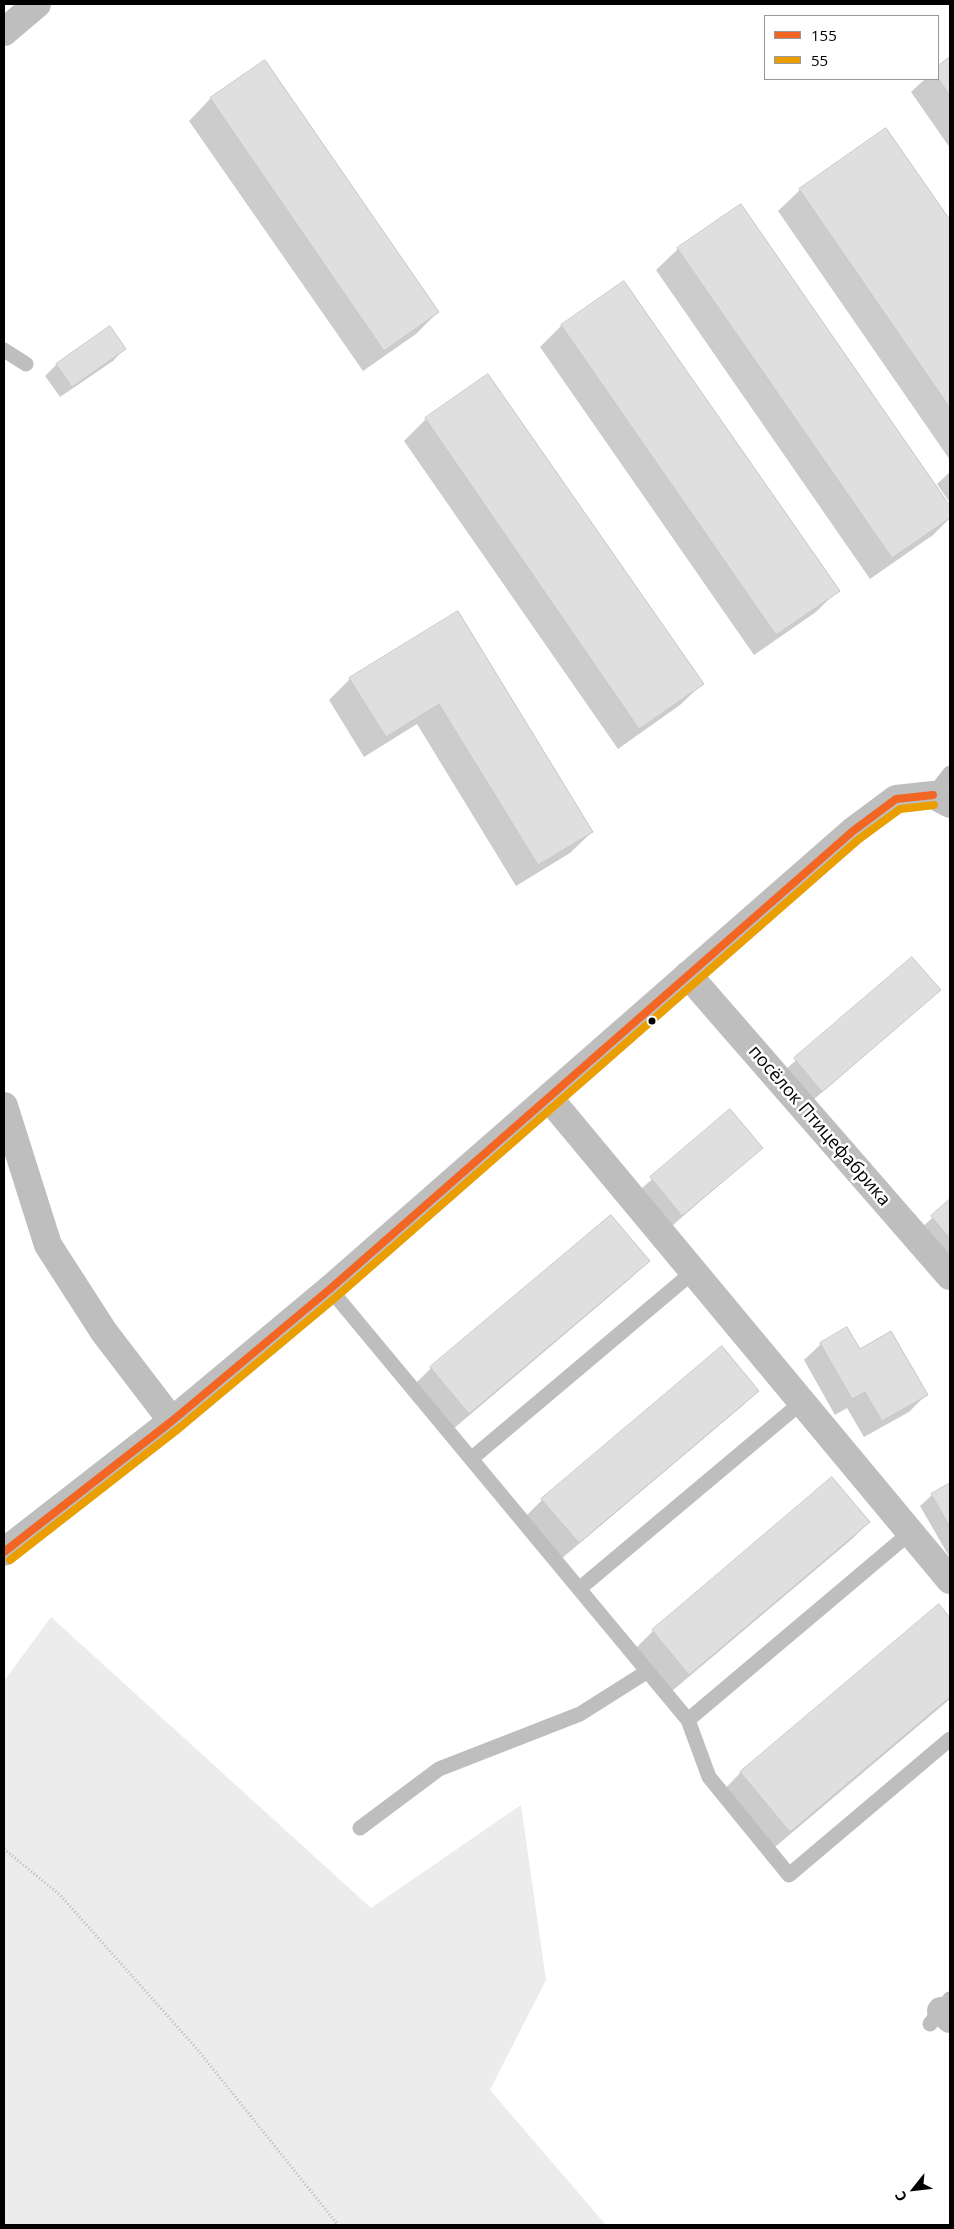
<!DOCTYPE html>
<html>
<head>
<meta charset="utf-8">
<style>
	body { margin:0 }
	#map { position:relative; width:954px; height:2229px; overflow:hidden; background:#fff; font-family:"Open Sans",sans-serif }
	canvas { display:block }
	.frame { position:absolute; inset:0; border:5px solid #000; pointer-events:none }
	.legend { position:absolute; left:764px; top:15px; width:175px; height:65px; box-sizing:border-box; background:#fff; border:1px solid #999; margin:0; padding:6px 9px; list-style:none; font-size:15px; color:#000 }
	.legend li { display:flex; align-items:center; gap:10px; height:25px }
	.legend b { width:25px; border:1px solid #999 }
	.north { position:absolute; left:889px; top:2164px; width:50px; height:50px; -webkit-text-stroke:4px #fff; paint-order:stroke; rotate:241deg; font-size:14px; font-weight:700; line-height:20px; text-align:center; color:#000 }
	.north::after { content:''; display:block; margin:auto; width:18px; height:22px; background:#000; clip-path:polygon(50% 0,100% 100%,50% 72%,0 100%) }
</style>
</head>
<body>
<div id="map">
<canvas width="954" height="2229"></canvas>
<div class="frame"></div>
<ul class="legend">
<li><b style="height:6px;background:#f26522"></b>155</li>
<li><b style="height:6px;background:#eb9e00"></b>55</li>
</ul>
<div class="north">С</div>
</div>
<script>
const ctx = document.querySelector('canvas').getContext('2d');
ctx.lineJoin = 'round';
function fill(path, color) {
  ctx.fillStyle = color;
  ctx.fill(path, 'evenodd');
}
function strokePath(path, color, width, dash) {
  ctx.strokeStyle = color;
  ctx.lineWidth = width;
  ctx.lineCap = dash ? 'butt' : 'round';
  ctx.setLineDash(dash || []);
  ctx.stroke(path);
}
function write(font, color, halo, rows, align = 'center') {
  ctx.font = font + ' "Open Sans",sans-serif';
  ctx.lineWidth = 5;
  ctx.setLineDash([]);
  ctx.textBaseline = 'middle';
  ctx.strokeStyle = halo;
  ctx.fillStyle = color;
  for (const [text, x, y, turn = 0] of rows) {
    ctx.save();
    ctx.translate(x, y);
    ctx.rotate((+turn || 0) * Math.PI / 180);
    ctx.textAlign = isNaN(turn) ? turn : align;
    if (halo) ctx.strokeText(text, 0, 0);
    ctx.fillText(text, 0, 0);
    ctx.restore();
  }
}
fill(new Path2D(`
	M 51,1617 L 371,1908 L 521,1805 L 546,1980 L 490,2090 L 606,2225 L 4,2225 L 4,1681 Z`), '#ececec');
fill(new Path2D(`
	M 950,58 L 950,148 L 911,92 L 925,79 L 938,79 L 938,67 Z
	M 264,62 L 438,312 L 416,334 L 363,371 L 189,121 L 210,99 Z
	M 886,129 L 950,222 L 950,460 L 778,211 L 800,190 Z
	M 740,206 L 950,508 L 950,518 L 933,535 L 870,579 L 656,270 L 678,249 Z
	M 624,282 L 838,590 L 816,612 L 754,655 L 540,347 L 561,326 Z
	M 124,349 L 113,361 L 60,397 L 45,376 L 57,364 Z
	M 488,376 L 702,684 L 680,705 L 618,749 L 404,441 L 426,419 Z
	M 950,472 L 950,503 L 937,484 Z
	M 458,613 L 592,832 L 570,853 L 516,886 L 417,724 L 364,757 L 329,700 L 350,679 Z
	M 912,959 L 939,990 L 804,1108 L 778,1076 Z
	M 730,1111 L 761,1148 L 665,1232 L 634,1195 Z
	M 950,1201 L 950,1258 L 915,1234 Z
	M 610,1216 L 648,1261 L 631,1278 L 452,1430 L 414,1385 L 431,1368 Z
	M 821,1344 L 859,1350 L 926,1395 L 909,1412 L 864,1437 L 847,1408 L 835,1415 L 804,1360 Z
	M 721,1348 L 757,1391 L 741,1407 L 561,1559 L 525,1517 L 542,1500 Z
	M 832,1479 L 869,1522 L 852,1539 L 672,1691 L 636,1648 L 653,1631 Z
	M 950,1484 L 950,1558 L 920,1506 L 932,1495 Z
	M 939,1606 L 950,1620 L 950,1699 L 768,1853 L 719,1795 L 740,1773 Z`), '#0003');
const building = new Path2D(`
	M 950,57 L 950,96 L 938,78 L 938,66 Z
	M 265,60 L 439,312 L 384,351 L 210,98 Z
	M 886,128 L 950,220 L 950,408 L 799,189 Z
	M 741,204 L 950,506 L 950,518 L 892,558 L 677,248 Z
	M 624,281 L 840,591 L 776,635 L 561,325 Z
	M 110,326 L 126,349 L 72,387 L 56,364 Z
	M 488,374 L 704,684 L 639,729 L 425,418 Z
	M 458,611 L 593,832 L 538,865 L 439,704 L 386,737 L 349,678 Z
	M 912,957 L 941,990 L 822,1092 L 794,1058 Z
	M 730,1109 L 763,1148 L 682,1216 L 650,1177 Z
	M 950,1199 L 950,1239 L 931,1216 Z
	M 611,1215 L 650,1261 L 469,1414 L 430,1367 Z
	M 847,1327 L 860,1349 L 891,1331 L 928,1395 L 882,1421 L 865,1392 L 852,1399 L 820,1343 Z
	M 722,1346 L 759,1391 L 579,1543 L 541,1499 Z
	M 832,1477 L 870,1522 L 689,1675 L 652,1630 Z
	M 950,1483 L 950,1527 L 931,1494 Z
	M 939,1604 L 950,1618 L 950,1697 L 790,1832 L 740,1772 Z`);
fill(building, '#dfdfdf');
strokePath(building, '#c7c7c7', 1);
strokePath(new Path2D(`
	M 4,1849 L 60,1895 L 197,2049 L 338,2225`), '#b9b9b9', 3, [1, 2.5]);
strokePath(new Path2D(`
	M 4,350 L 26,364
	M 933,795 L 950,773
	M 330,1289 L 688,1720 L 709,1777 L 789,1875 L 950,1739
	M 471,1459 L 693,1272
	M 579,1589 L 802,1402
	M 688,1720 L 911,1532
	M 360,1828 L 439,1769 L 580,1714 L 648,1671
	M 930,2024 L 950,1999`), '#bebebe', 15);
strokePath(new Path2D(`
	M 4,32 L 37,4
	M 688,975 L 950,1276
	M 549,1098 L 950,1580
	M 4,1106 L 48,1245 L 104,1332 L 172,1421
	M 941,2011 L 950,2019`), '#bebebe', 28);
strokePath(new Path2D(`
	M 4,1552 L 172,1421 L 330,1289 L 853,831 L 896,799 L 933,795 L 950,804`), '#bebebe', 28);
strokePath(new Path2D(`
	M 4,1552 L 172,1421 L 330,1289 L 853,831 L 896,799 L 933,795`), '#f26522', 8);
strokePath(new Path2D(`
	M 10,1560 L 178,1429 L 336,1297 L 859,839 L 900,809 L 934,805`), '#eb9e00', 8);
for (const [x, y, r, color] of [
	[652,1021,4.5,"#000"]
]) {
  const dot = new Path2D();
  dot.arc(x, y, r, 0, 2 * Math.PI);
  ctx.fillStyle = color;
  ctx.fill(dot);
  strokePath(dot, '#fff', 2);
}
write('18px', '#000', '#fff', [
	["посёлок Птицефабрика",819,1126,49]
]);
</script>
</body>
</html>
